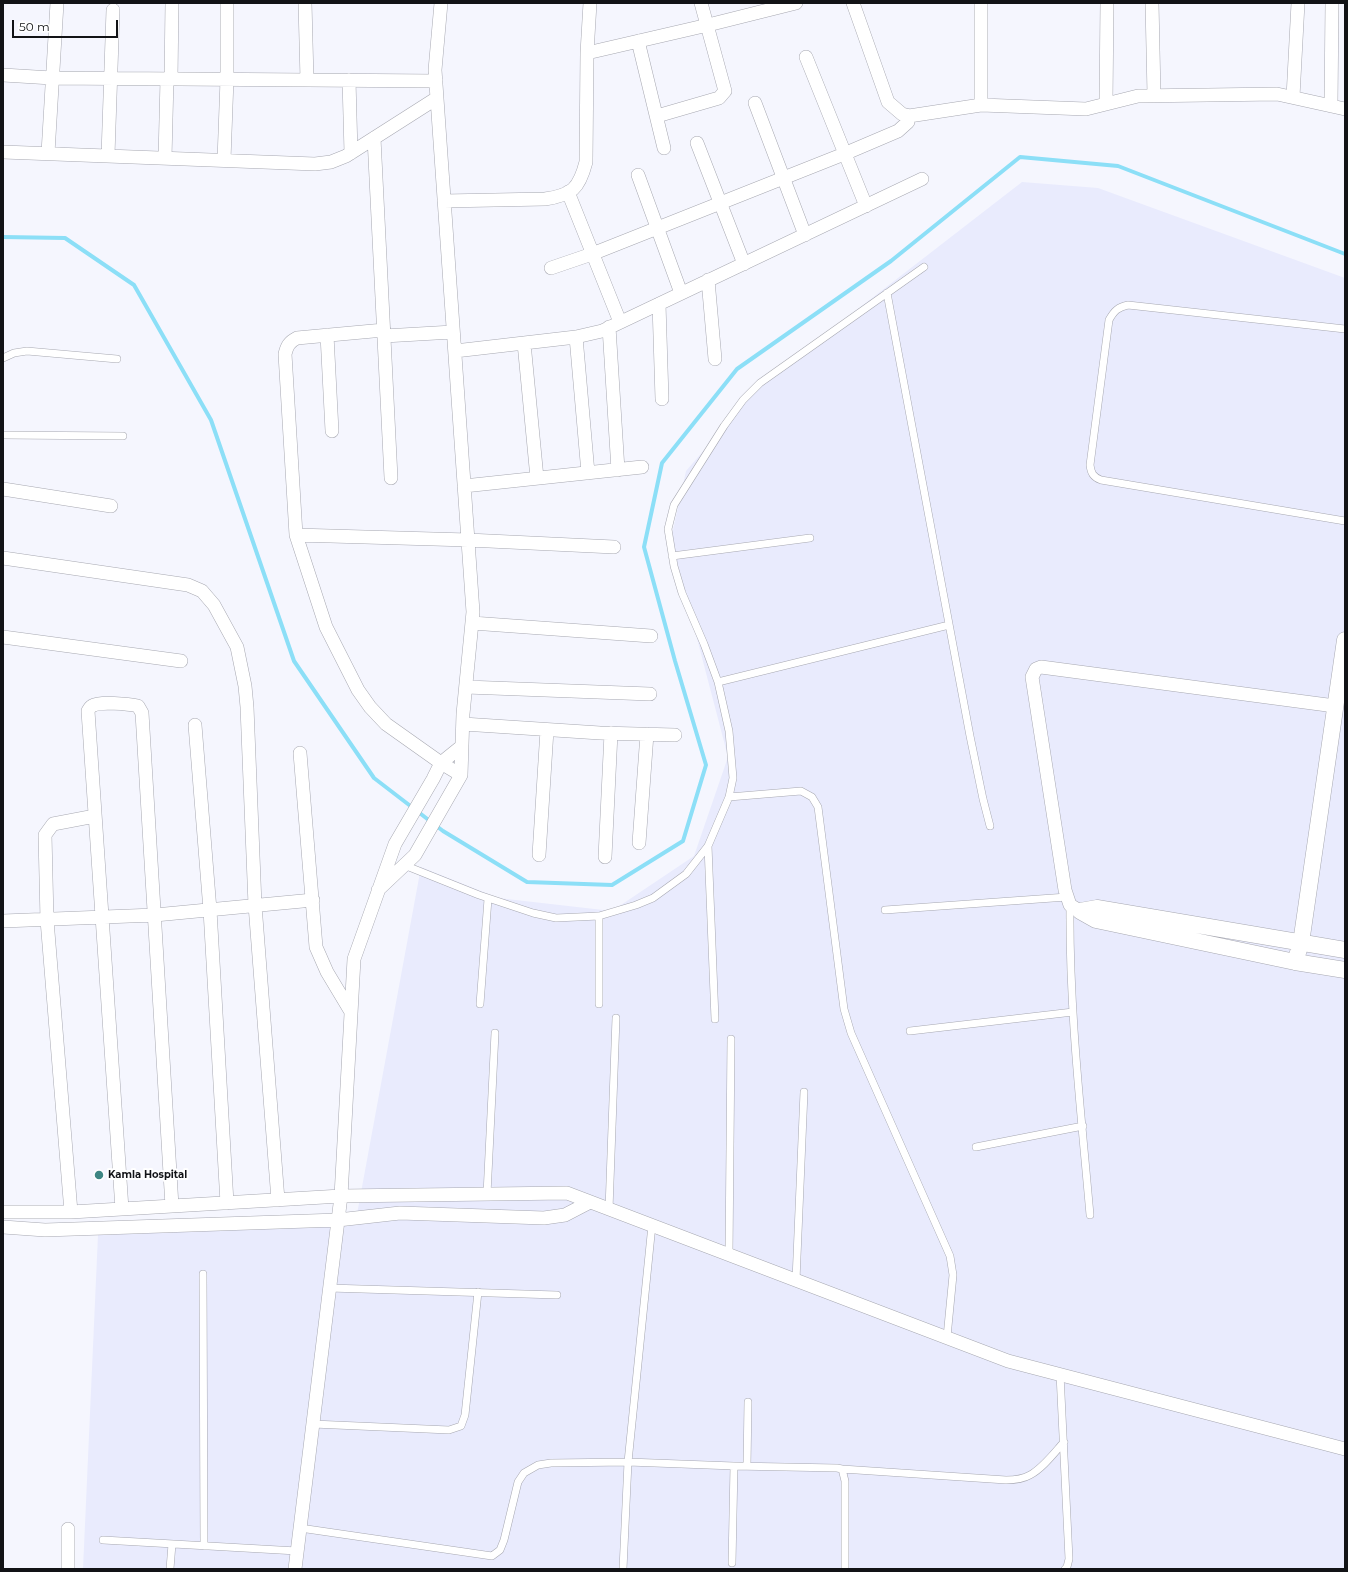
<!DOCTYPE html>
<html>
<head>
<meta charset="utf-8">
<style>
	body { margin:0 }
	#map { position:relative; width:1348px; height:1572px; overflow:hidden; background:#f5f6fe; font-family:Montserrat,sans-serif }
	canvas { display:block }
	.frame { position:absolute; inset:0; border:4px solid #121316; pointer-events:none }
	.scale { position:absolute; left:12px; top:20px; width:106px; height:18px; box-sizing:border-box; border:2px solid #121316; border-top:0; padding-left:5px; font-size:12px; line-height:14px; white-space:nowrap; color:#121316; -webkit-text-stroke:3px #fff; paint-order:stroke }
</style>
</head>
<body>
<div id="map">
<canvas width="1348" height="1572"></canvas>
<div class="frame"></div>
<div class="scale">50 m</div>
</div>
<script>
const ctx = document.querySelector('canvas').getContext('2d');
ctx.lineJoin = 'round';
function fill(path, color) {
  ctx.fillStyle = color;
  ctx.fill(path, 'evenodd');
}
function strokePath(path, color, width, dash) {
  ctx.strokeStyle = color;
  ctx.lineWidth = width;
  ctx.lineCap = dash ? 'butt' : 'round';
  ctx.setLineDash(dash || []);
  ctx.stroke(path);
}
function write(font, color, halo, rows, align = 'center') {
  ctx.font = font + ' Montserrat,sans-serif';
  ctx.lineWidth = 4;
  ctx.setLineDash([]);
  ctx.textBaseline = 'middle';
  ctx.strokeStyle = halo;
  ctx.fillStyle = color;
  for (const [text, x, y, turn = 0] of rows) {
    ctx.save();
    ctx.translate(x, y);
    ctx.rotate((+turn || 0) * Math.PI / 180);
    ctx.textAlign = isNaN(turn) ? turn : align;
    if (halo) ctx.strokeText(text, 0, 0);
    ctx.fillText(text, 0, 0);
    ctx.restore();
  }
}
fill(new Path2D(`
	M 1022,182 L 1098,188 L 1345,278 L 1345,1569 L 83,1569 L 98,1235 L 355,1225 L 421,867 L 498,898 L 612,911 L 694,856 L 728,757 L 671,539 L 686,471 L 761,384 Z`), '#e9ebfd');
strokePath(new Path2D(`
	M 3,237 L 65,238 L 134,285 L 211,420 L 294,661 L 374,778 L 443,831 L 527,882 L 612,885 L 683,841 L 706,765 L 675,661 L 644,547 L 662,463 L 737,369 L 891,261 L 1020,157 L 1118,166 L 1345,254`), '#8cdff7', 4);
const service = new Path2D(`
	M 887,293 L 970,736 L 983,799 L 990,826
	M 1345,329 L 1128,305 C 1118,307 1114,311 1109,320 L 1090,465 C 1091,473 1093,477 1101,480 L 1345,521
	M 3,358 L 14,353 L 27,351 L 117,359
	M 3,435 L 123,436
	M 672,556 L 810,538
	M 718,682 L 949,625
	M 729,797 L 801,791 L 812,797 L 818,807 L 844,1009 L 851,1033 L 950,1256 L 953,1275 L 947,1337
	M 708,846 L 715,1019
	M 404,865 L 479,895 L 533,913 L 556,918 L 599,916 L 636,905 L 653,898 L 686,874 L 708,846 L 729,797 L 733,778 L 729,731 L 718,682 L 704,644 L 682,593 L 674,566 L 668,529 L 674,505 L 724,426 L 743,400 L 760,383 L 924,267
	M 1070,905 C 1069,1009 1081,1112 1090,1215
	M 885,910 L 1067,897
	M 480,1004 L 488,899
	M 599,1004 L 599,916
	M 910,1031 L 1073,1012
	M 976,1147 L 1083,1126
	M 487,1194 L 495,1033
	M 609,1209 L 616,1018
	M 729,1254 L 731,1039
	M 203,1274 L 204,1546
	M 796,1280 L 804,1092
	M 329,1288 L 557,1295
	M 1060,1374 L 1069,1559 L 1067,1567 L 1065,1569
	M 313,1424 L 449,1430 L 461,1426 L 465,1415 L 478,1292
	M 747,1466 L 748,1402
	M 842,1469 L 1006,1480 C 1014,1480 1023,1479 1030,1475 C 1043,1468 1054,1453 1064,1442
	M 300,1528 L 492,1556 L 500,1550 L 504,1540 L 518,1482 L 524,1473 L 538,1465 L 551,1463 L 628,1462 L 734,1466 L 837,1468 L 842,1469 L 845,1481 L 845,1569
	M 103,1540 L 297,1551
	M 732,1563 L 734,1466
	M 170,1569 L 172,1544
	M 623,1569 L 628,1462 L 652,1225`);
const minor = new Path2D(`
	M 305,3 L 307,80
	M 853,3 L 888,102 L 902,114 L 909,116 L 981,105
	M 981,3 L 981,105 L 1086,109 L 1138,96 L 1277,94 L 1345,109
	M 1152,3 L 1154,95
	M 638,41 L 664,148
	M 587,53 L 708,25 L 796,3
	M 806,57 L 866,206
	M 3,75 L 52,78 L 436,81
	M 171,79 L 172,3
	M 349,80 L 351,153
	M 1293,97 L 1298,3
	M 755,103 L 805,235
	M 1106,103 L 1107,3
	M 1331,106 L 1332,3
	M 657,116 L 719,98 L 725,91 L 701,3
	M 374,138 L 391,478
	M 697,143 L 744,264
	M 3,152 L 315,164 L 331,162 L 346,156 L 437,98
	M 48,153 L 57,3
	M 108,155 L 113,10
	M 165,158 L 167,79
	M 224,160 L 227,79 L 227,3
	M 638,175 L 681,293
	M 568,192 L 620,322
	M 444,201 L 545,199 C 572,195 579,189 586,162 L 587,53 L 590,3
	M 551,268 L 592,254 L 844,154 L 898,131 L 908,122 L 909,116
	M 708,280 L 715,359
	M 659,304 L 662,399
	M 609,327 L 618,470
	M 384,330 L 297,338 C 289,342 287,346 285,354 L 296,535 L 326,627 L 358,690 L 370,707 L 386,724 L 441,763 L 461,775
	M 327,335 L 332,431
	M 384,336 L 453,332
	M 576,337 L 588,473
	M 524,343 L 537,478
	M 455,351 L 576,337 L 602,331 L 922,179
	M 464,486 L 642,467
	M 3,489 L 111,506
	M 296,535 L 468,540 L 614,547
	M 3,558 L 188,585 L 202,591 L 214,605 L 237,647 L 245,686 L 247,707 L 255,905 L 278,1200
	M 472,623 L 651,636
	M 3,637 L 181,661
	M 466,687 L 650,694
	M 463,724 L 600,733 L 675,735
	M 195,725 L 210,910 L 227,1203
	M 300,753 L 316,947 L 327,972 L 351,1012
	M 639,843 L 647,734
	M 539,855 L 547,730
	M 605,857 L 611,733
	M 378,890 L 415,855 L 461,775 L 463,714 L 473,612 L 435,70 L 441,3
	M 1080,911 L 1070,905 L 1065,890 L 1032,677 L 1036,669 L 1041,667 L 1335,706
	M 3,921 L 155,915 L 313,900
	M 122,1209 L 88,711 C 89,709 90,707 92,706 C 99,701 129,704 138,706 L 142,713 L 172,1206
	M 3,1212 L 71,1212 L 341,1196 L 567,1193 L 1008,1361 L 1345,1449
	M 71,1212 L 47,920 L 45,835 L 53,824 L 95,816
	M 3,1227 L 45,1230 L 338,1220 L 400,1213 L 544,1218 L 565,1215 L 590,1202
	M 68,1529 L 68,1569
	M 295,1569 L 341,1196 L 354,959 L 395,844 L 433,779 L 441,763 L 462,746`);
const tertiary = new Path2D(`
	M 1080,911 L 1096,920 L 1295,962 L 1345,970
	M 1080,911 L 1097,908 L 1345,950
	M 1295,962 L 1301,943 L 1345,640`);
strokePath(service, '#a7a8b1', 8);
strokePath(minor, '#a7a8b1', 14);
strokePath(tertiary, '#a7a8b1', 17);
strokePath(service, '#fff', 7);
strokePath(minor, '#fff', 13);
strokePath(tertiary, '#fff', 16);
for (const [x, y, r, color] of [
	[99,1175,5,"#3e8683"]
]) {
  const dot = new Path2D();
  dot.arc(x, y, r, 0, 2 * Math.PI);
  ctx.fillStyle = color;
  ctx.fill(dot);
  strokePath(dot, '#fff', 1.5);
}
write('bold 10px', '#121316', '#fff', [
	["Kamla Hospital",108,1175]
], 'left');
</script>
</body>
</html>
